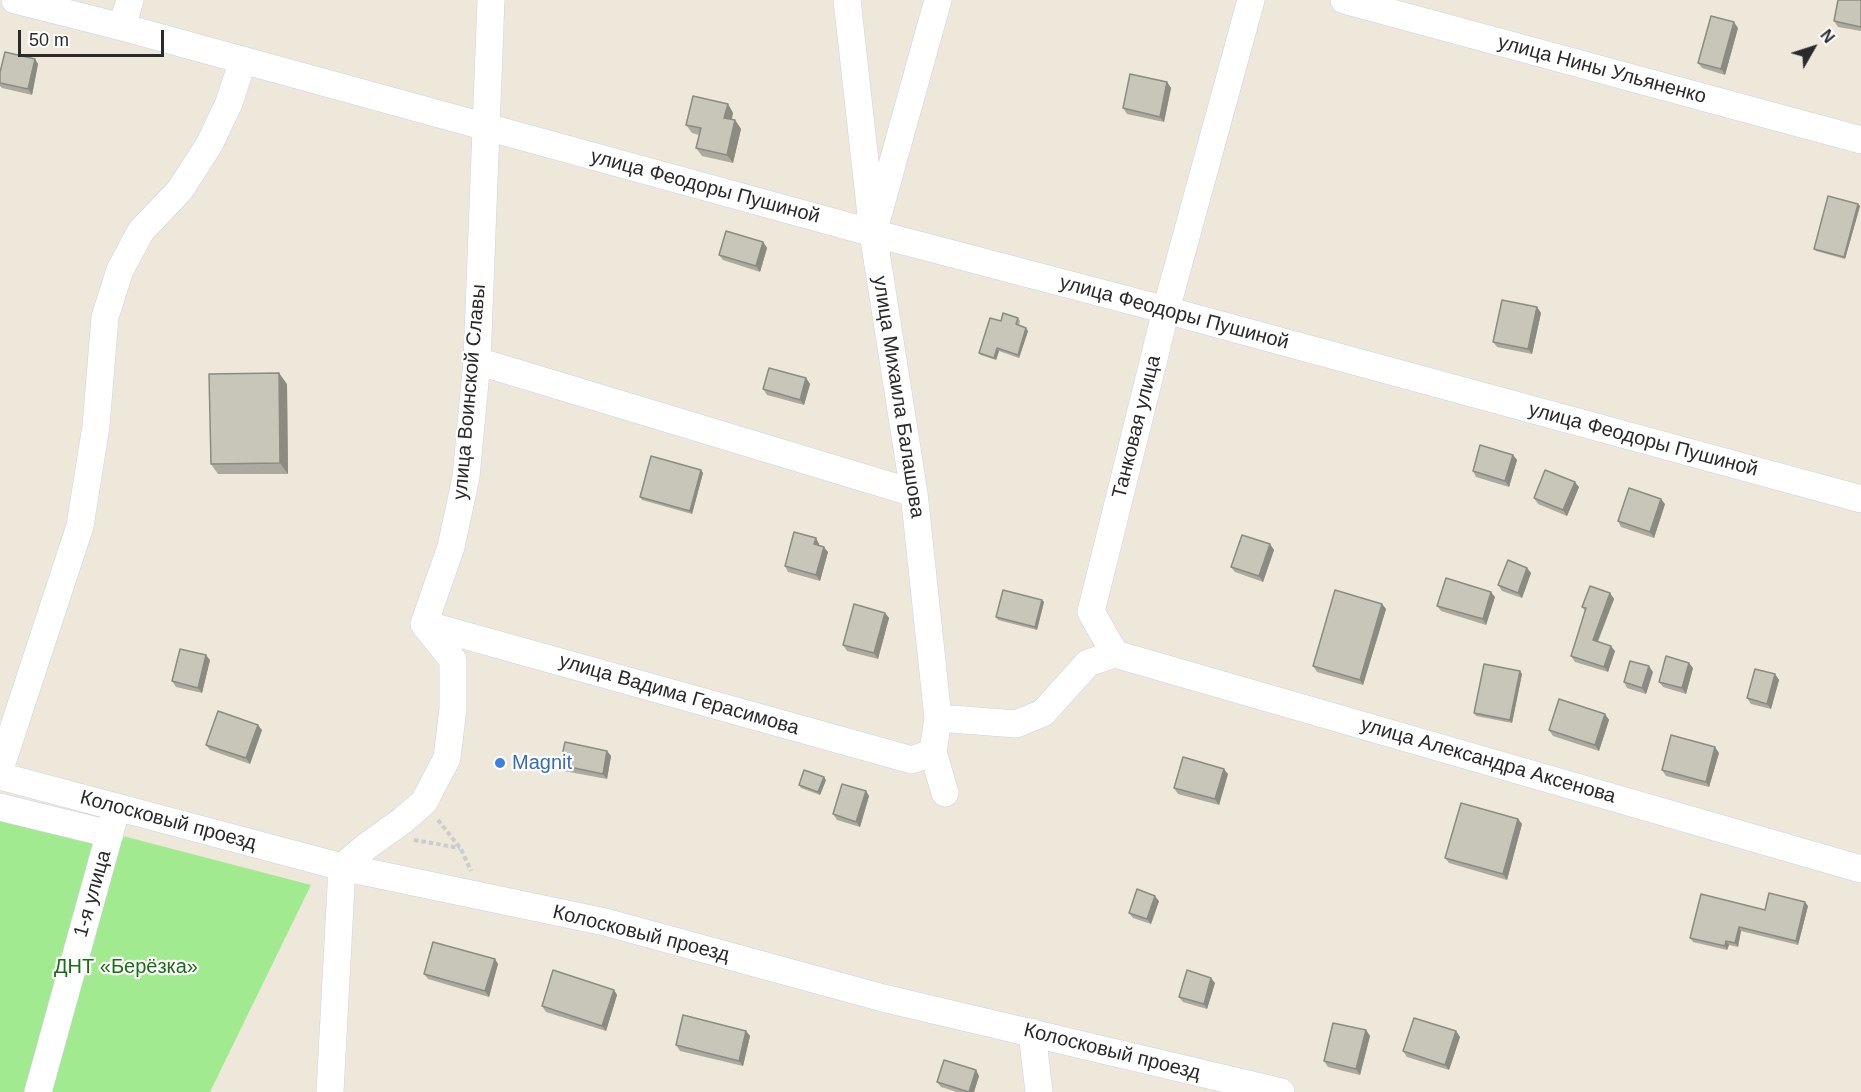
<!DOCTYPE html>
<html>
<head>
<meta charset="utf-8">
<style>
	body { margin:0 }
	#map { position:relative; width:1861px; height:1092px; overflow:hidden; background:#ede8da; font-family:Helvetica,sans-serif }
	canvas { display:block }
	.north { position:absolute; left:1783px; top:18px; width:60px; height:60px; -webkit-text-stroke:4px #fff; paint-order:stroke; rotate:51deg; font-size:16px; font-weight:700; line-height:24px; text-align:center; color:#2a2a2a }
	.north::after { content:''; display:block; margin:auto; width:21px; height:27px; background:#2a2a2a; clip-path:polygon(50% 0,100% 100%,50% 72%,0 100%) }
	.scale { position:absolute; left:18px; top:30px; width:146px; height:27px; box-sizing:border-box; border:3px solid #2a2a2a; border-top:0; padding-left:8px; font-size:18px; line-height:21px; white-space:nowrap; color:#2a2a2a; -webkit-text-stroke:4px #fff; paint-order:stroke }
</style>
</head>
<body>
<div id="map">
<canvas width="1861" height="1092"></canvas>
<div class="north">N</div>
<div class="scale">50 m</div>
</div>
<script>
const ctx = document.querySelector('canvas').getContext('2d');
ctx.lineJoin = 'round';
function fill(path, color) {
  ctx.fillStyle = color;
  ctx.fill(path, 'evenodd');
}
function strokePath(path, color, width, dash) {
  ctx.strokeStyle = color;
  ctx.lineWidth = width;
  ctx.lineCap = dash ? 'butt' : 'round';
  ctx.setLineDash(dash || []);
  ctx.stroke(path);
}
function write(font, color, halo, rows, align = 'center') {
  ctx.font = font + ' Helvetica,sans-serif';
  ctx.lineWidth = 4.5;
  ctx.setLineDash([]);
  ctx.textBaseline = 'middle';
  ctx.strokeStyle = halo;
  ctx.fillStyle = color;
  for (const [text, x, y, turn = 0] of rows) {
    ctx.save();
    ctx.translate(x, y);
    ctx.rotate((+turn || 0) * Math.PI / 180);
    ctx.textAlign = isNaN(turn) ? turn : align;
    if (halo) ctx.strokeText(text, 0, 0);
    ctx.fillText(text, 0, 0);
    ctx.restore();
  }
}
fill(new Path2D(`
	M 0,804 L 311,885 L 210,1092 L 0,1092 Z`), '#a1ea90');
const minor = new Path2D(`
	M 15,0 L 122,27 L 873,233 L 1166,310 L 1861,499
	M 847,0 L 873,233 L 914,493 L 938,718 L 933,752 L 945,793
	M 1344,0 L 1861,140
	M 122,27 L 130,0
	M 877,219 L 938,0
	M 477,361 L 914,493
	M 424,624 L 451,547 L 466,477 L 477,361 L 491,0
	M 424,624 L 912,760 L 933,752
	M 1115,654 L 1861,869
	M 938,718 L 1016,724 L 1043,713 L 1088,663 L 1115,654 L 1091,612 L 1166,310 L 1251,0
	M 0,769 L 80,526 L 96,426 L 105,317 L 120,270 L 141,231 L 180,190 L 209,145 L 229,103 L 243,60
	M 0,776 L 342,867 L 605,922 L 883,998 L 1281,1092
	M 0,807 L 110,834
	M 342,867 L 367,846 L 402,821 L 424,802 L 447,758 L 453,708 L 453,660 L 424,624
	M 1032,1032 L 1039,1092
	M 38,1092 L 117,807
	M 330,1092 L 342,867`);
strokePath(minor, '#cfd0e4', 28);
strokePath(new Path2D(`
	M 438,820 L 461,849 L 471,871
	M 414,840 L 460,848`), '#ccc', 4, [4.5, 3]);
strokePath(minor, '#fff', 27);
fill(new Path2D(`
	M 1861,0 L 1861,31 L 1838,27 L 1834,21 Z
	M 1738,28 L 1725,75 L 1702,68 L 1698,63 Z
	M 35,59 L 38,64 L 32,95 L 2,88 L 0,86 L 0,72 Z
	M 1167,82 L 1171,88 L 1164,122 L 1127,114 L 1123,108 Z
	M 728,104 L 733,113 L 732,119 L 735,120 L 741,129 L 733,163 L 702,156 L 696,148 L 699,135 L 692,133 L 686,125 Z
	M 1858,204 L 1860,206 L 1845,259 L 1816,251 L 1814,249 Z
	M 763,242 L 767,248 L 760,272 L 723,260 L 719,255 Z
	M 1537,307 L 1541,313 L 1532,354 L 1497,347 L 1493,342 Z
	M 1018,318 L 1020,321 L 1019,325 L 1028,331 L 1019,358 L 999,351 L 996,360 L 981,355 L 979,353 L 1001,321 Z
	M 806,378 L 810,384 L 804,405 L 767,395 L 763,389 Z
	M 287,384 L 288,474 L 218,474 L 211,464 Z
	M 1513,455 L 1517,460 L 1509,487 L 1476,477 L 1473,471 Z
	M 701,470 L 703,473 L 692,514 L 642,500 L 640,497 Z
	M 1579,487 L 1567,516 L 1538,504 L 1534,498 Z
	M 1665,504 L 1654,538 L 1621,527 L 1618,521 Z
	M 816,538 L 819,544 L 819,545 L 828,552 L 820,581 L 788,572 L 785,566 Z
	M 1270,544 L 1274,550 L 1263,582 L 1235,572 L 1231,567 Z
	M 1527,568 L 1531,573 L 1522,598 L 1502,591 L 1498,585 Z
	M 1610,593 L 1614,599 L 1598,642 L 1615,651 L 1608,672 L 1575,662 L 1571,656 L 1585,611 L 1582,607 Z
	M 1495,597 L 1486,625 L 1441,611 L 1437,606 Z
	M 1042,600 L 1044,602 L 1037,630 L 998,620 L 996,617 Z
	M 1382,604 L 1386,609 L 1363,685 L 1317,672 L 1313,666 Z
	M 885,613 L 889,618 L 878,659 L 847,651 L 843,645 Z
	M 210,660 L 202,693 L 176,687 L 172,681 Z
	M 1693,668 L 1686,694 L 1663,687 L 1659,682 Z
	M 1653,672 L 1646,694 L 1627,688 L 1624,682 Z
	M 1522,674 L 1512,723 L 1476,716 L 1474,713 Z
	M 1775,674 L 1779,680 L 1771,709 L 1751,704 L 1747,698 Z
	M 1605,714 L 1609,720 L 1599,751 L 1553,736 L 1549,730 Z
	M 262,730 L 250,764 L 210,750 L 206,745 Z
	M 607,751 L 611,756 L 607,779 L 564,771 L 560,765 Z
	M 1719,753 L 1709,787 L 1666,776 L 1662,770 Z
	M 1228,774 L 1219,805 L 1178,794 L 1174,788 Z
	M 826,780 L 820,795 L 801,788 L 799,785 Z
	M 866,791 L 869,796 L 860,827 L 837,820 L 833,814 Z
	M 1518,819 L 1522,824 L 1507,880 L 1449,863 L 1445,858 Z
	M 1159,901 L 1151,924 L 1133,918 L 1129,913 Z
	M 1808,906 L 1798,945 L 1741,931 L 1738,947 L 1729,945 L 1727,950 L 1693,942 L 1690,938 L 1765,910 Z
	M 495,959 L 498,964 L 489,997 L 428,979 L 424,974 Z
	M 1215,983 L 1207,1009 L 1183,1002 L 1179,997 Z
	M 614,990 L 617,995 L 606,1031 L 546,1012 L 542,1006 Z
	M 1366,1030 L 1370,1036 L 1360,1075 L 1328,1067 L 1324,1061 Z
	M 746,1031 L 750,1036 L 743,1066 L 680,1051 L 676,1045 Z
	M 1456,1031 L 1460,1037 L 1449,1070 L 1407,1057 L 1403,1051 Z
	M 976,1070 L 979,1076 L 974,1092 L 957,1092 L 941,1087 L 937,1082 Z`), '#acaa9f');
fill(new Path2D(`
	M 1734,22 L 1738,28 L 1725,75 L 1721,69 Z
	M 35,59 L 38,64 L 32,95 L 28,89 Z
	M 1167,82 L 1171,88 L 1164,122 L 1160,117 Z
	M 728,104 L 733,113 L 730,126 L 724,118 Z
	M 735,120 L 741,129 L 733,163 L 727,155 Z
	M 1858,204 L 1860,206 L 1845,259 L 1844,257 Z
	M 763,242 L 767,248 L 760,272 L 756,266 Z
	M 1537,307 L 1541,313 L 1532,354 L 1528,349 Z
	M 1026,328 L 1028,331 L 1019,358 L 1018,355 Z
	M 997,348 L 999,351 L 996,360 L 994,358 Z
	M 279,373 L 287,384 L 288,474 L 280,463 Z
	M 806,378 L 810,384 L 804,405 L 800,400 Z
	M 1513,455 L 1517,460 L 1509,487 L 1505,481 Z
	M 701,470 L 703,473 L 692,514 L 690,511 Z
	M 1575,482 L 1579,487 L 1567,516 L 1563,510 Z
	M 1661,499 L 1665,504 L 1654,538 L 1650,532 Z
	M 816,538 L 819,544 L 818,550 L 814,544 Z
	M 1270,544 L 1274,550 L 1263,582 L 1259,576 Z
	M 824,547 L 828,552 L 820,581 L 816,575 Z
	M 1527,568 L 1531,573 L 1522,598 L 1518,593 Z
	M 1491,592 L 1495,597 L 1486,625 L 1483,619 Z
	M 1610,593 L 1614,599 L 1596,645 L 1593,640 Z
	M 1042,600 L 1044,602 L 1037,630 L 1035,627 Z
	M 1382,604 L 1386,609 L 1363,685 L 1360,680 Z
	M 885,613 L 889,618 L 878,659 L 874,653 Z
	M 1611,646 L 1615,651 L 1608,672 L 1604,667 Z
	M 206,655 L 210,660 L 202,693 L 198,688 Z
	M 1689,663 L 1693,668 L 1686,694 L 1682,688 Z
	M 1649,666 L 1653,672 L 1646,694 L 1642,688 Z
	M 1520,671 L 1522,674 L 1512,723 L 1510,720 Z
	M 1775,674 L 1779,680 L 1771,709 L 1767,704 Z
	M 1605,714 L 1609,720 L 1599,751 L 1595,745 Z
	M 258,725 L 262,730 L 250,764 L 246,758 Z
	M 1715,747 L 1719,753 L 1709,787 L 1706,782 Z
	M 607,751 L 611,756 L 607,779 L 603,774 Z
	M 1224,769 L 1228,774 L 1219,805 L 1215,799 Z
	M 824,777 L 826,780 L 820,795 L 818,792 Z
	M 866,791 L 869,796 L 860,827 L 856,822 Z
	M 1518,819 L 1522,824 L 1507,880 L 1503,874 Z
	M 1155,896 L 1159,901 L 1151,924 L 1147,919 Z
	M 1805,902 L 1808,906 L 1798,945 L 1796,941 Z
	M 1739,927 L 1741,931 L 1738,947 L 1735,943 Z
	M 1726,941 L 1729,945 L 1727,950 L 1725,946 Z
	M 495,959 L 498,964 L 489,997 L 485,991 Z
	M 1211,978 L 1215,983 L 1207,1009 L 1204,1004 Z
	M 614,990 L 617,995 L 606,1031 L 602,1026 Z
	M 1366,1030 L 1370,1036 L 1360,1075 L 1356,1069 Z
	M 746,1031 L 750,1036 L 743,1066 L 739,1061 Z
	M 1456,1031 L 1460,1037 L 1449,1070 L 1445,1065 Z
	M 976,1070 L 979,1076 L 974,1092 L 969,1092 Z`), '#8c8b82');
const building = new Path2D(`
	M 1838,0 L 1861,0 L 1861,27 L 1834,21 Z
	M 1711,16 L 1734,22 L 1721,69 L 1698,63 Z
	M 5,52 L 35,59 L 28,89 L 0,83 L 0,72 Z
	M 1130,74 L 1167,82 L 1160,117 L 1123,108 Z
	M 693,96 L 728,104 L 724,118 L 735,120 L 727,155 L 696,148 L 701,128 L 686,125 Z
	M 1828,196 L 1858,204 L 1844,257 L 1814,249 Z
	M 726,231 L 763,242 L 756,266 L 719,255 Z
	M 1502,300 L 1537,307 L 1528,349 L 1493,342 Z
	M 1003,313 L 1018,318 L 1016,324 L 1026,328 L 1018,355 L 997,348 L 994,358 L 979,353 L 990,318 L 1001,321 Z
	M 769,368 L 806,378 L 800,400 L 763,389 Z
	M 279,373 L 280,463 L 211,464 L 209,374 Z
	M 1480,445 L 1513,455 L 1505,481 L 1473,471 Z
	M 651,456 L 701,470 L 690,511 L 640,497 Z
	M 1545,470 L 1575,482 L 1563,510 L 1534,498 Z
	M 1629,488 L 1661,499 L 1650,532 L 1618,521 Z
	M 794,532 L 816,538 L 814,544 L 824,547 L 816,575 L 785,566 Z
	M 1242,535 L 1270,544 L 1259,576 L 1231,567 Z
	M 1508,560 L 1527,568 L 1518,593 L 1498,585 Z
	M 1446,578 L 1491,592 L 1483,619 L 1437,606 Z
	M 1590,586 L 1610,593 L 1593,640 L 1611,646 L 1604,667 L 1571,656 L 1586,608 L 1582,607 Z
	M 1003,590 L 1042,600 L 1035,627 L 996,617 Z
	M 1335,590 L 1382,604 L 1360,680 L 1313,666 Z
	M 854,604 L 885,613 L 874,653 L 843,645 Z
	M 180,649 L 206,655 L 198,688 L 172,681 Z
	M 1666,656 L 1689,663 L 1682,688 L 1659,682 Z
	M 1630,661 L 1649,666 L 1642,688 L 1624,682 Z
	M 1484,664 L 1520,671 L 1510,720 L 1474,713 Z
	M 1755,669 L 1775,674 L 1767,704 L 1747,698 Z
	M 1559,699 L 1605,714 L 1595,745 L 1549,730 Z
	M 218,711 L 258,725 L 246,758 L 206,745 Z
	M 1671,735 L 1715,747 L 1706,782 L 1662,770 Z
	M 565,742 L 607,751 L 603,774 L 560,765 Z
	M 1183,757 L 1224,769 L 1215,799 L 1174,788 Z
	M 804,770 L 824,777 L 818,792 L 799,785 Z
	M 842,784 L 866,791 L 856,822 L 833,814 Z
	M 1461,803 L 1518,819 L 1503,874 L 1445,858 Z
	M 1137,889 L 1155,896 L 1147,919 L 1129,913 Z
	M 1769,893 L 1805,902 L 1796,941 L 1739,927 L 1735,943 L 1726,941 L 1725,946 L 1690,938 L 1701,894 L 1765,910 Z
	M 433,942 L 495,959 L 485,991 L 424,974 Z
	M 553,970 L 614,990 L 602,1026 L 542,1006 Z
	M 1187,970 L 1211,978 L 1204,1004 L 1179,997 Z
	M 683,1015 L 746,1031 L 739,1061 L 676,1045 Z
	M 1414,1018 L 1456,1031 L 1445,1065 L 1403,1051 Z
	M 1333,1023 L 1366,1030 L 1356,1069 L 1324,1061 Z
	M 944,1060 L 976,1070 L 969,1092 L 937,1082 Z`);
fill(building, '#c8c6b9');
strokePath(building, '#8c8b82', 1.5);
for (const [x, y, r, color] of [
	[500,763,6,"#3f7fe0"]
]) {
  const dot = new Path2D();
  dot.arc(x, y, r, 0, 2 * Math.PI);
  ctx.fillStyle = color;
  ctx.fill(dot);
  strokePath(dot, '#fff', 2);
}
write('20px', '#2a2a2a', '#fff', [
	["улица Нины Ульяненко",1602,70,15],
	["улица Феодоры Пушиной",705,187,15],
	["улица Феодоры Пушиной",1174,313,15],
	["улица Воинской Славы",470,392,-85],
	["улица Михаила Балашова",898,397,81],
	["Танковая улица",1137,427,-76],
	["улица Феодоры Пушиной",1643,440,15],
	["улица Вадима Герасимова",679,695,16],
	["улица Александра Аксенова",1488,761,16],
	["Колосковый проезд",168,821,15],
	["1-я улица",93,894,-74],
	["Колосковый проезд",641,934,14],
	["Колосковый проезд",1112,1052,14]
]);
write('20px', '#366cbe', '#fff', [
	["Magnit",512,763]
], 'left');
write('20px', '#186e12', '#fff', [
	["ДНТ «Берёзка»",126,967]
]);
</script>
</body>
</html>
